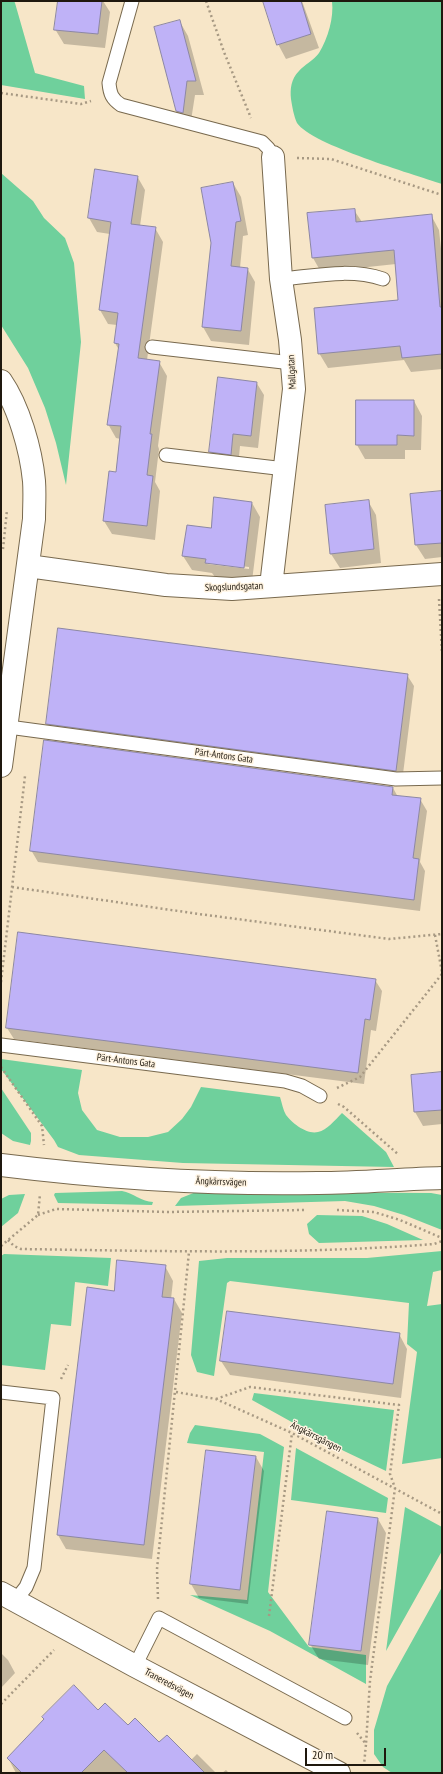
<!DOCTYPE html>
<html>
<head>
<meta charset="utf-8">
<style>
	body { margin:0 }
	#map { position:relative; width:443px; height:1774px; overflow:hidden; background:#f7e6c8; font-family:"PT Sans Narrow",sans-serif }
	canvas { display:block }
	.frame { position:absolute; inset:0; border:2px solid #1f180e; pointer-events:none }
	.scale { position:absolute; left:305px; top:1748px; width:81px; height:18px; box-sizing:border-box; border:2px solid #1f180e; border-top:0; padding-left:5px; font-size:12px; line-height:14px; white-space:nowrap; color:#1f180e; -webkit-text-stroke:3px #fff4e2; paint-order:stroke }
</style>
</head>
<body>
<div id="map">
<canvas width="443" height="1774"></canvas>
<div class="frame"></div>
<div class="scale">20 m</div>
</div>
<script>
const ctx = document.querySelector('canvas').getContext('2d');
ctx.lineJoin = 'round';
function fill(path, color) {
  ctx.fillStyle = color;
  ctx.fill(path, 'evenodd');
}
function strokePath(path, color, width, dash) {
  ctx.strokeStyle = color;
  ctx.lineWidth = width;
  ctx.lineCap = dash ? 'butt' : 'round';
  ctx.setLineDash(dash || []);
  ctx.stroke(path);
}
function write(font, color, halo, rows, align = 'center') {
  ctx.font = font + ' "PT Sans Narrow",sans-serif';
  ctx.lineWidth = 3;
  ctx.setLineDash([]);
  ctx.textBaseline = 'middle';
  ctx.strokeStyle = halo;
  ctx.fillStyle = color;
  for (const [text, x, y, turn = 0] of rows) {
    ctx.save();
    ctx.translate(x, y);
    ctx.rotate((+turn || 0) * Math.PI / 180);
    ctx.textAlign = isNaN(turn) ? turn : align;
    if (halo) ctx.strokeText(text, 0, 0);
    ctx.fillText(text, 0, 0);
    ctx.restore();
  }
}
fill(new Path2D(`
	M 1,1 L 14,1 L 15,3 L 35,73 L 84,86 L 85,99 L 1,85 Z
	M 332,1 L 442,1 L 442,184 C 413,174 312,145 297,123 C 294,117 292,106 291,99 C 290,89 291,79 299,71 C 304,65 314,60 319,53 C 328,38 334,18 332,1 Z
	M 1,173 L 33,201 L 44,218 L 65,238 L 74,263 L 81,342 L 66,485 L 56,443 L 45,408 L 28,368 L 1,325 Z
	M 1,1059 L 82,1070 L 78,1093 L 82,1110 L 97,1130 L 120,1137 L 148,1137 L 168,1132 L 182,1119 L 191,1107 L 201,1087 L 280,1097 C 282,1103 283,1110 286,1115 C 292,1123 307,1135 318,1132 C 327,1130 335,1120 342,1113 L 386,1152 L 394,1167 L 183,1163 L 79,1155 L 58,1147 L 54,1140 L 1,1069 Z
	M 1,1088 L 31,1133 L 31,1141 L 30,1145 L 13,1141 L 1,1133 Z
	M 122,1191 C 133,1193 142,1202 153,1202 L 152,1205 L 58,1203 L 54,1195 L 55,1193 Z
	M 196,1192 L 431,1193 L 442,1195 L 442,1230 L 404,1215 L 374,1206 L 345,1201 L 175,1206 L 181,1198 Z
	M 25,1194 L 18,1213 L 1,1227 L 1,1199 L 9,1195 Z
	M 317,1215 L 362,1216 L 387,1224 L 423,1240 L 319,1243 L 309,1234 L 307,1224 Z
	M 442,1251 L 442,1270 L 433,1272 L 427,1306 L 442,1304 L 442,1458 L 402,1464 L 417,1352 L 407,1344 L 409,1303 L 230,1281 L 227,1283 L 214,1376 L 197,1372 L 191,1355 L 199,1261 L 227,1258 L 367,1258 Z
	M 4,1254 L 111,1258 L 108,1286 L 75,1282 L 71,1326 L 51,1324 L 45,1370 L 1,1365 L 1,1256 Z
	M 254,1393 L 394,1410 L 386,1471 L 344,1451 L 252,1400 Z
	M 195,1425 L 260,1434 L 284,1447 L 268,1592 L 309,1647 L 366,1655 L 366,1684 L 270,1631 L 190,1595 L 247,1600 L 264,1452 L 187,1443 L 190,1433 Z
	M 296,1448 L 388,1498 L 386,1513 L 291,1500 Z
	M 405,1507 L 442,1527 L 442,1551 L 386,1651 Z
	M 442,1587 L 442,1773 L 392,1773 L 383,1767 L 374,1754 L 374,1730 L 387,1686 Z`), '#6fd09c');
fill(new Path2D(`
	M 59,1 L 103,1 L 110,12 L 105,48 L 64,44 L 55,29 Z
	M 271,1 L 302,1 L 319,48 L 286,59 L 278,44 Z
	M 180,22 L 188,36 L 204,95 L 195,95 L 190,127 L 186,125 L 177,111 Z
	M 137,176 L 145,190 L 140,226 L 155,228 L 163,242 L 147,360 L 159,362 L 167,376 L 158,446 L 159,449 L 155,482 L 160,491 L 155,540 L 112,534 L 104,521 L 117,473 L 121,439 L 116,438 L 108,424 L 119,350 L 115,343 L 117,325 L 108,324 L 100,310 L 110,234 L 97,232 L 89,218 Z
	M 233,183 L 241,197 L 248,235 L 243,236 L 240,268 L 247,268 L 255,282 L 249,345 L 211,341 L 203,327 Z
	M 354,210 L 362,222 L 431,215 L 439,230 L 442,258 L 442,369 L 411,372 L 404,360 L 328,368 L 319,353 L 400,301 L 396,264 L 321,272 L 313,258 L 309,214 Z
	M 256,382 L 264,395 L 258,448 L 240,446 L 238,467 L 218,465 L 210,452 Z
	M 414,401 L 422,416 L 421,450 L 405,450 L 405,459 L 365,459 L 357,445 Z
	M 442,492 L 442,557 L 425,559 L 416,545 Z
	M 368,501 L 376,515 L 381,563 L 340,568 L 331,554 Z
	M 252,503 L 260,517 L 252,581 L 215,577 L 212,573 L 192,570 L 183,556 ZM 207,562 L 249,567 L 249,569 L 207,564 Z
	M 407,675 L 414,686 L 402,782 L 54,735 L 47,724 Z
	M 393,788 L 398,797 L 420,799 L 427,811 L 420,862 L 425,871 L 420,911 L 38,862 L 31,850 Z
	M 375,980 L 382,991 L 376,1031 L 371,1030 L 364,1084 L 14,1039 L 7,1028 Z
	M 442,1073 L 442,1124 L 423,1126 L 415,1112 Z
	M 165,1266 L 173,1281 L 171,1299 L 174,1299 L 182,1313 L 152,1559 L 66,1549 L 58,1535 L 115,1292 Z
	M 399,1334 L 407,1349 L 401,1398 L 230,1375 L 221,1361 Z
	M 207,1451 L 256,1457 L 264,1471 L 248,1604 L 199,1598 L 191,1584 Z
	M 378,1519 L 386,1533 L 368,1665 L 319,1659 L 310,1644 Z
	M 1,1653 L 8,1660 L 15,1673 L 1,1688 Z
	M 98,1711 L 191,1760 L 197,1754 L 216,1773 L 16,1773 L 8,1758 Z
	M 226,1770 L 229,1773 L 222,1773 Z`), '#0003');
const building = new Path2D(`
	M 58,1 L 102,1 L 98,34 L 54,30 Z
	M 263,1 L 301,1 L 311,34 L 277,45 Z
	M 180,20 L 196,81 L 187,81 L 183,113 L 176,111 L 154,27 Z
	M 95,169 L 138,176 L 131,224 L 156,227 L 138,358 L 160,361 L 150,434 L 152,434 L 147,475 L 153,476 L 147,526 L 103,521 L 109,471 L 116,472 L 121,426 L 107,425 L 119,344 L 114,343 L 118,313 L 99,310 L 111,222 L 88,218 Z
	M 233,182 L 241,221 L 236,222 L 231,266 L 248,268 L 241,331 L 202,327 L 211,243 L 201,188 Z
	M 355,209 L 356,222 L 432,214 L 440,307 L 442,307 L 442,354 L 402,358 L 400,346 L 318,354 L 314,308 L 398,300 L 394,250 L 312,258 L 307,213 Z
	M 218,377 L 257,382 L 251,436 L 233,434 L 231,455 L 209,452 Z
	M 356,400 L 414,400 L 414,436 L 397,435 L 397,445 L 356,445 Z
	M 442,491 L 442,543 L 415,545 L 410,494 Z
	M 214,497 L 252,502 L 244,568 L 205,563 L 206,559 L 182,556 L 187,525 L 211,528 Z
	M 369,500 L 374,549 L 330,554 L 325,505 Z
	M 58,628 L 408,674 L 396,771 L 46,724 Z
	M 44,740 L 393,787 L 392,795 L 421,798 L 413,858 L 419,859 L 414,900 L 30,851 Z
	M 18,932 L 376,979 L 370,1020 L 365,1019 L 358,1073 L 6,1028 Z
	M 442,1072 L 442,1110 L 414,1112 L 411,1075 Z
	M 117,1260 L 166,1265 L 162,1297 L 174,1298 L 144,1545 L 57,1535 L 87,1287 L 114,1291 Z
	M 227,1311 L 400,1333 L 393,1384 L 220,1361 Z
	M 206,1450 L 256,1456 L 240,1590 L 190,1584 Z
	M 327,1511 L 378,1518 L 361,1651 L 309,1645 Z
	M 74,1685 L 98,1710 L 105,1703 L 128,1725 L 135,1718 L 159,1742 L 167,1735 L 205,1773 L 128,1773 L 104,1750 L 81,1773 L 22,1773 L 7,1758 L 44,1719 L 42,1717 Z`);
fill(building, '#bfb2f7');
strokePath(building, '#8c87a4', 1);
const service = new Path2D(`
	M 132,1 L 109,83 C 110,94 112,99 121,105 L 262,142 L 268,148 L 273,157
	M 281,279 C 315,276 350,268 383,279
	M 152,347 L 292,363
	M 166,455 L 285,469
	M 1,726 L 396,779 L 442,778
	M 1,1045 L 285,1081 L 302,1086 L 320,1096
	M 1,1392 L 53,1398 L 34,1568 L 26,1587 L 15,1601
	M 135,1666 L 159,1618 L 345,1718`);
const minor = new Path2D(`
	M 1,381 C 19,407 31,450 34,481 C 35,494 34,506 34,519 L 1,766
	M 28,566 L 166,585 L 232,589 L 442,574
	M 271,586 L 294,389 L 290,340 L 281,279 L 273,157
	M 1,1593 L 135,1666 L 339,1773`);
const tertiary = new Path2D(`
	M 1,1165 C 106,1178 212,1185 318,1183 C 359,1183 401,1179 442,1178`);
strokePath(service, '#78694e', 15);
strokePath(minor, '#78694e', 24);
strokePath(tertiary, '#78694e', 24);
strokePath(new Path2D(`
	M 206,1 L 224,52 L 251,118
	M 1,93 L 81,104 L 91,101
	M 297,158 L 331,159 L 442,195
	M 3,549 L 7,510
	M 439,599 L 442,653
	M 12,887 L 199,914 L 389,939 L 442,934
	M 435,935 L 442,972
	M 1,982 L 25,776
	M 1,1067 L 42,1126 L 44,1145
	M 337,1088 L 360,1077 L 442,974
	M 338,1104 L 344,1107 L 399,1155
	M 337,1210 L 374,1212 L 400,1220 L 442,1238
	M 38,1215 L 56,1209 L 168,1212 L 304,1210
	M 8,1240 L 14,1246 L 21,1249 C 159,1251 297,1255 434,1244 L 442,1241
	M 1,1246 L 38,1215 L 40,1194
	M 61,1379 L 68,1365
	M 176,1392 L 216,1399 L 292,1433 L 442,1514
	M 216,1399 L 250,1387 L 399,1405 L 390,1474 L 395,1488 L 370,1681 L 366,1744
	M 158,1599 L 157,1569 L 189,1252
	M 269,1616 L 292,1433
	M 1,1704 L 54,1650
	M 357,1733 L 366,1744 L 364,1765`), '#a79983', 2.5, [2, 3]);
strokePath(service, '#fff', 13);
strokePath(minor, '#fff', 22);
strokePath(tertiary, '#fff', 22);
write('10px', '#1f180e', '#fff4e2', [
	["Mallgatan",292,372,-93],
	["Skogslundsgatan",234,587,-2],
	["Pärt-Antons Gata",224,756,8],
	["Pärt-Antons Gata",126,1061,7],
	["Ängkärrsvägen",221,1182,2],
	["Ängkärrsgången",316,1437,27],
	["Traneredsvägen",169,1684,28]
]);
</script>
</body>
</html>
